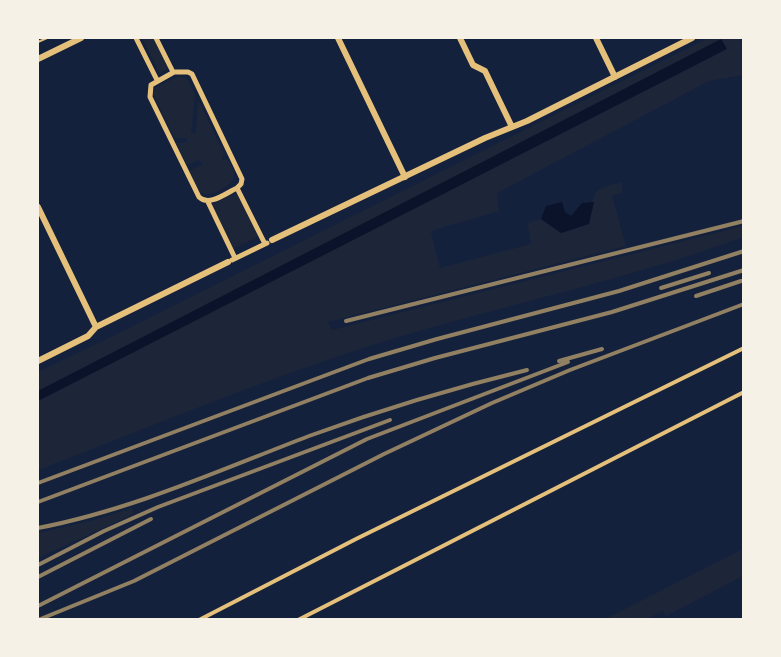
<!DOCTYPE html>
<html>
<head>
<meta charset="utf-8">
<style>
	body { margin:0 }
	#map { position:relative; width:781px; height:657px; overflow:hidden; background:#14213d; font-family:"Sofia Sans Condensed",sans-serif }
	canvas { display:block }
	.frame { position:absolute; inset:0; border:39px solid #f6f1e7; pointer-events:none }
</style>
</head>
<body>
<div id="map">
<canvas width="781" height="657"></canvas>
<div class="frame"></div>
</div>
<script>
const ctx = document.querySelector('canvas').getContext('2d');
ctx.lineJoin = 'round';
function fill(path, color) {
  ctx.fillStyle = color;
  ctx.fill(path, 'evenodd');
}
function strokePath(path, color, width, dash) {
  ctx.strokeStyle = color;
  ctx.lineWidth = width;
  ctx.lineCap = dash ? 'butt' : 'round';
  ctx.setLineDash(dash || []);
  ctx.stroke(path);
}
fill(new Path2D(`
	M 142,38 L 154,38 L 169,68 L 159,73 Z
	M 708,38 L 739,38 L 741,42 L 743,41 L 743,75 L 709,81 L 497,193 L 499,211 L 434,230 L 431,233 L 440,268 L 531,244 L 528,225 L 530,222 L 541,219 L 561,233 L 589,224 C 596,192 586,192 621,182 L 623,193 L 612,196 L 626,246 L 328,322 L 332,330 L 743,226 L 743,237 C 635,277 523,301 412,333 C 285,370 161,423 38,470 L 38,401 L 726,48 L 722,40 L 38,391 L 38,372 L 119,333 Z
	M 180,76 L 187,78 L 195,95 L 191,133 L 196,133 L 198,100 L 225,155 L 222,157 L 223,160 L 227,159 C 230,164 235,171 234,177 C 232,186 208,199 201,193 C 196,188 192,177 189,171 L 203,164 L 199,160 L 187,165 L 176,143 L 187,142 L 187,138 L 174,138 L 154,96 L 153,93 L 156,87 Z
	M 238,192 L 259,236 L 233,249 L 212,205 Z
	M 132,508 L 134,514 L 38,558 L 38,533 L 94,520 Z
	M 743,549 L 743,576 L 666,616 L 663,611 L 647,619 L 605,619 Z`), '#1d2539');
fill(new Path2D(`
	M 721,39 L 727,49 L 38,401 L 38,391 Z
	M 562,202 L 565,212 L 571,216 L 582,203 L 594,202 L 589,224 L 561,233 L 541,219 L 546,206 Z`), '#0b132b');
strokePath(new Path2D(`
	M 38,42 L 47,38`), '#e5c07b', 2);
strokePath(new Path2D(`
	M 199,620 L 356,539 L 744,348
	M 298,620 L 744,392`), '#e5c07b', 4);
strokePath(new Path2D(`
	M 136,38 L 157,80
	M 156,38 L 173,72
	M 174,72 L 188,72 L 192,74 L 242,179 L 241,184 L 237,188 C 226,193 209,207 199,197 L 150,97 L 151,85 Z
	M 237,188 L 265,244
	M 208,202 L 235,258
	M 232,260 L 267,243`), '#e5c07b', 5);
strokePath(new Path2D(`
	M 338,38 L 405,177
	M 460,38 L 473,65 L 485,71 L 512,127
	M 596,38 L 615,77
	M 38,59 L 81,38
	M 38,207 L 96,327
	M 272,240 L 485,138 L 527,121 L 692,38
	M 38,361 L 88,336 L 96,327 L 228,262`), '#e5c07b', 6);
strokePath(new Path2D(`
	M 661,288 L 709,273
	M 696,296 L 741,281
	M 346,321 L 744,221
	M 559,361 L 602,349
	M 38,483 L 369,359 L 437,339 L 619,291 L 744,251
	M 38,502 L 368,378 L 435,358 L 612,312 L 744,270
	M 38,528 C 132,510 220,470 309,436 C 380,410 453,388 527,370
	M 38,565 L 104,531 L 158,507 L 390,420
	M 38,577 L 151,519
	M 38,606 L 367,439 L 568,362
	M 38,620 L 134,581 L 384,454 L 492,403 L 570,370 L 744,304`), '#918062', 4);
</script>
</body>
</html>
